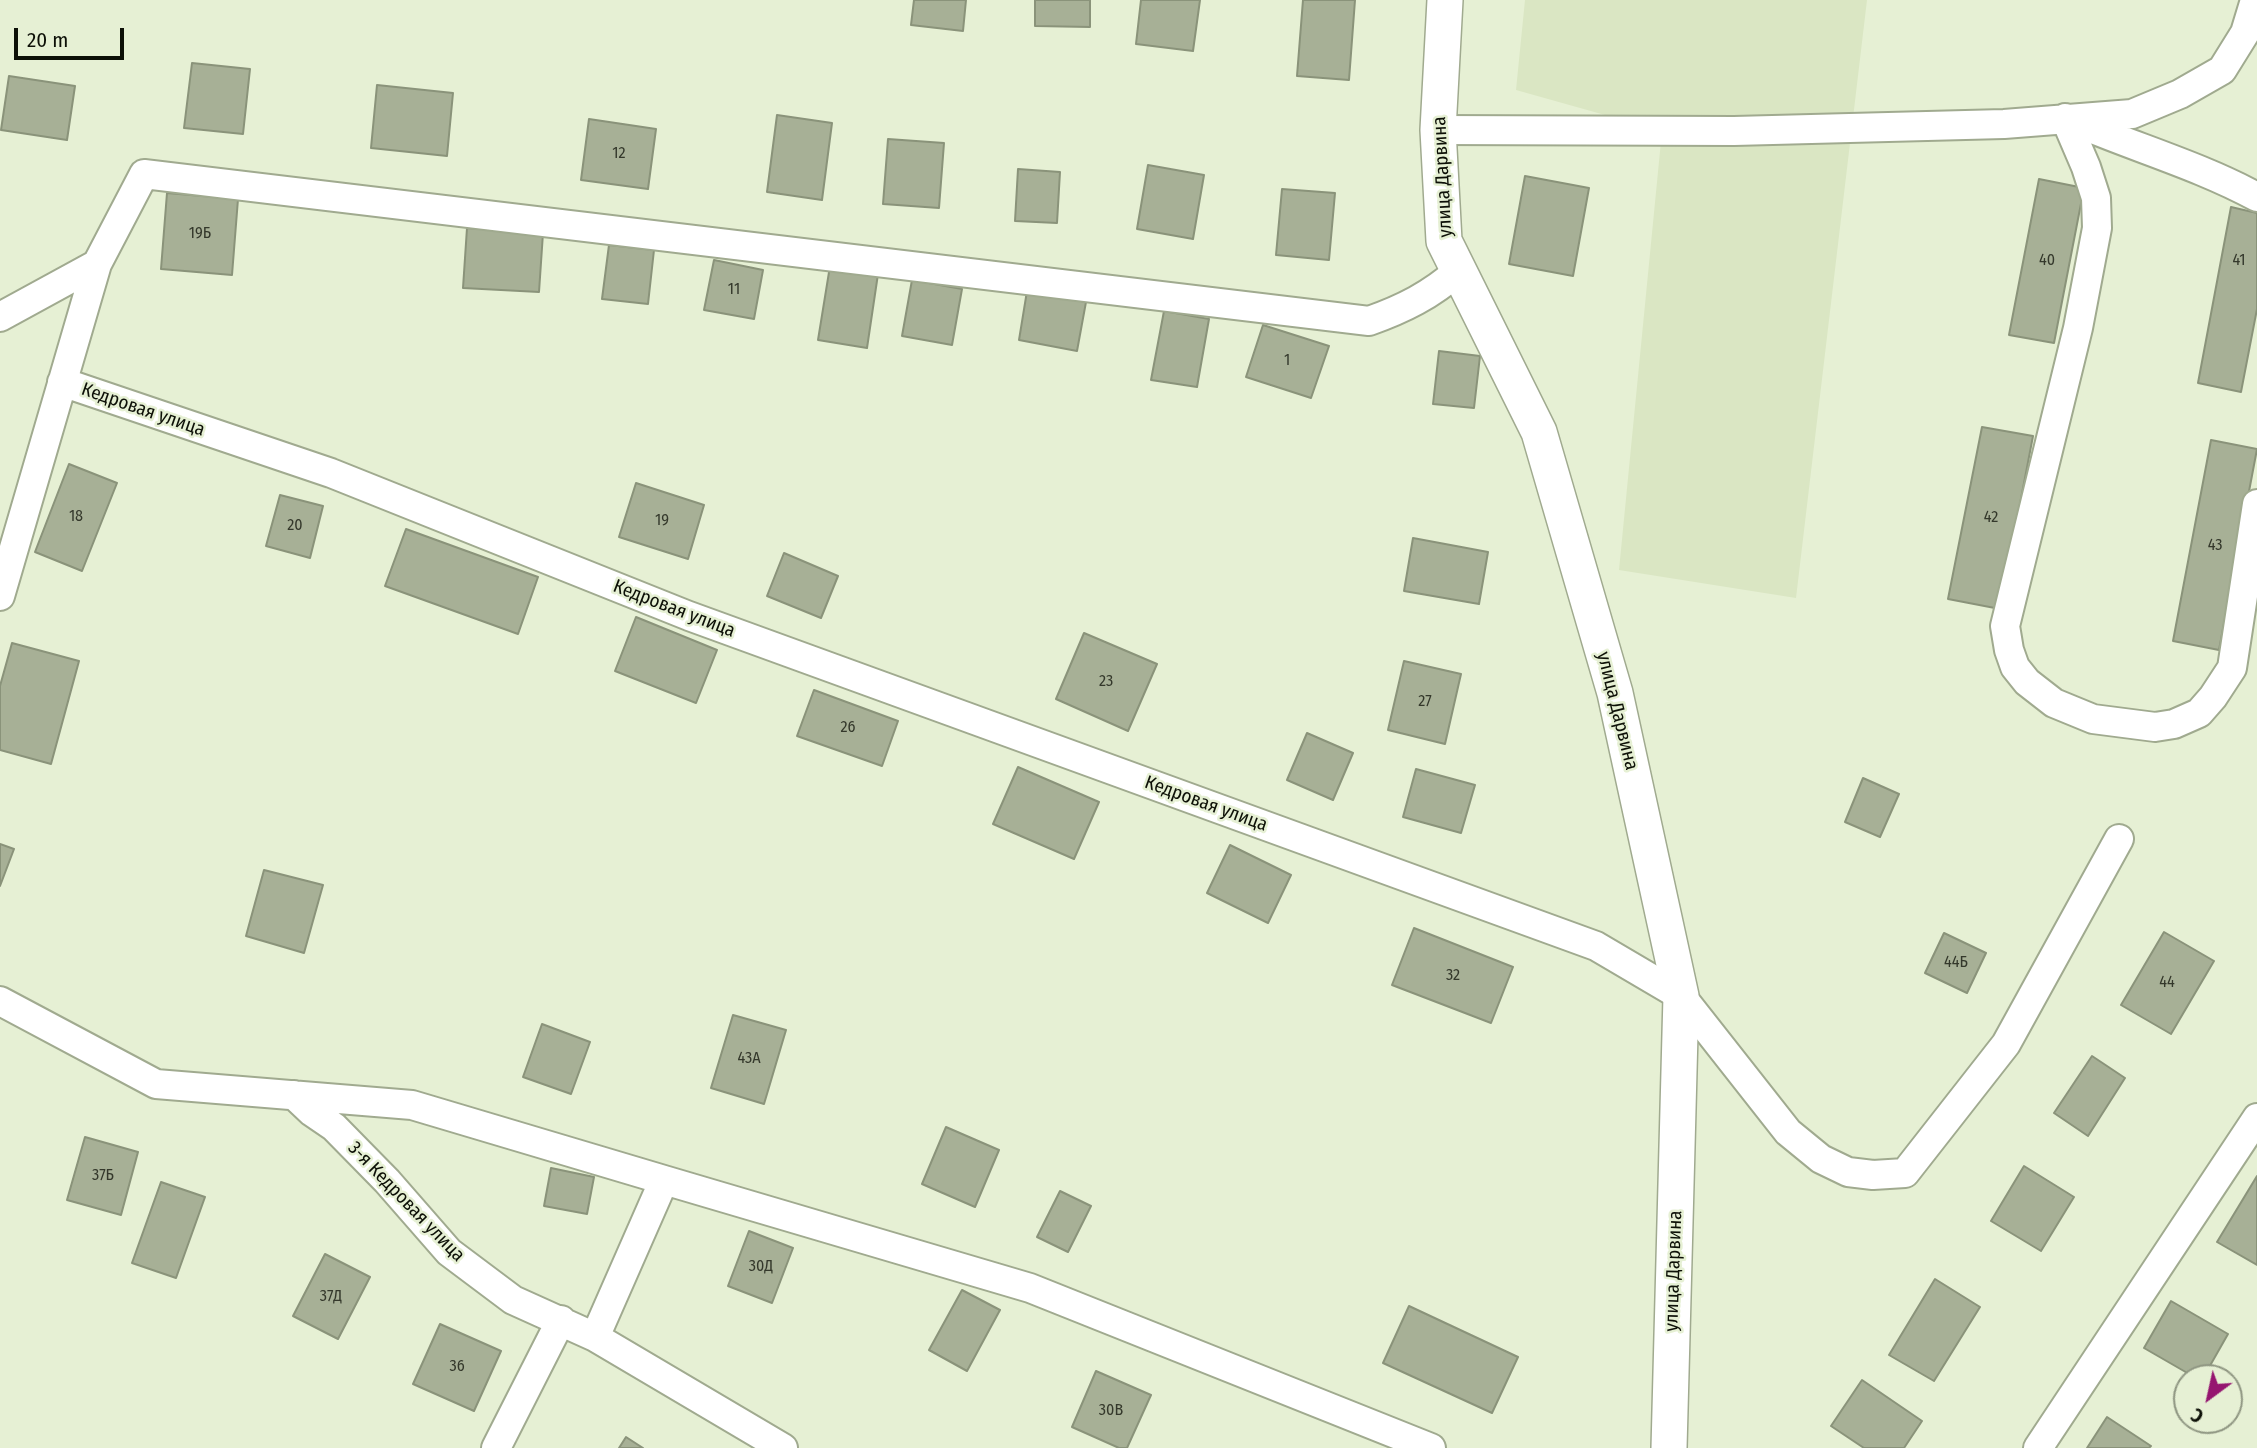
<!DOCTYPE html>
<html>
<head>
<meta charset="utf-8">
<style>
	body { margin:0 }
	#map { position:relative; width:2257px; height:1448px; overflow:hidden; background:#e6f0d4; font-family:"Fira Sans Condensed",sans-serif }
	canvas { display:block }
	.north { position:absolute; left:2173px; top:1364px; width:70px; height:70px; box-sizing:border-box; background:#e6f0d4; border:2px solid #8f9682; border-radius:50%; rotate:213deg; font-size:19px; font-weight:700; line-height:28px; text-align:center; color:#0d1007 }
	.north::after { content:''; display:block; margin:auto; width:24px; height:32px; background:#951670; clip-path:polygon(50% 0,100% 100%,50% 72%,0 100%) }
	.scale { position:absolute; left:14px; top:28px; width:110px; height:32px; box-sizing:border-box; border:4px solid #0d1007; border-top:0; padding-left:9px; font-size:21px; line-height:24px; white-space:nowrap; color:#0d1007; -webkit-text-stroke:5px #e6f0d4; paint-order:stroke }
</style>
</head>
<body>
<div id="map">
<canvas width="2257" height="1448"></canvas>
<div class="north">С</div>
<div class="scale">20 m</div>
</div>
<script>
const ctx = document.querySelector('canvas').getContext('2d');
ctx.lineJoin = 'round';
function fill(path, color) {
  ctx.fillStyle = color;
  ctx.fill(path, 'evenodd');
}
function strokePath(path, color, width, dash) {
  ctx.strokeStyle = color;
  ctx.lineWidth = width;
  ctx.lineCap = dash ? 'butt' : 'round';
  ctx.setLineDash(dash || []);
  ctx.stroke(path);
}
function write(font, color, halo, rows, align = 'center') {
  ctx.font = font + ' "Fira Sans Condensed",sans-serif';
  ctx.lineWidth = 5;
  ctx.setLineDash([]);
  ctx.textBaseline = 'middle';
  ctx.strokeStyle = halo;
  ctx.fillStyle = color;
  for (const [text, x, y, turn = 0] of rows) {
    ctx.save();
    ctx.translate(x, y);
    ctx.rotate((+turn || 0) * Math.PI / 180);
    ctx.textAlign = isNaN(turn) ? turn : align;
    if (halo) ctx.strokeText(text, 0, 0);
    ctx.fillText(text, 0, 0);
    ctx.restore();
  }
}
fill(new Path2D(`
	M 1525,0 L 1867,0 L 1796,598 L 1619,570 L 1662,131 L 1516,90 Z`), '#dae6c3');
const building = new Path2D(`
	M 914,0 L 966,0 L 963,31 L 911,25 Z
	M 1035,0 L 1090,0 L 1090,27 L 1035,26 Z
	M 1141,0 L 1200,0 L 1193,51 L 1136,44 Z
	M 1303,0 L 1355,0 L 1349,80 L 1297,76 Z
	M 192,63 L 250,69 L 243,134 L 184,128 Z
	M 9,76 L 75,86 L 67,140 L 1,130 Z
	M 377,85 L 453,93 L 447,156 L 371,148 Z
	M 777,115 L 832,123 L 822,200 L 767,192 Z
	M 589,119 L 656,129 L 648,189 L 581,180 Z
	M 888,139 L 944,143 L 939,208 L 883,204 Z
	M 1148,165 L 1204,175 L 1193,239 L 1137,229 Z
	M 1018,169 L 1060,172 L 1057,223 L 1015,221 Z
	M 1525,176 L 1589,188 L 1573,276 L 1509,264 Z
	M 2039,179 L 2084,188 L 2054,343 L 2009,335 Z
	M 1282,189 L 1335,193 L 1329,260 L 1276,255 Z
	M 167,193 L 238,199 L 232,275 L 161,269 Z
	M 2231,207 L 2257,213 L 2257,309 L 2241,392 L 2198,383 Z
	M 467,228 L 543,233 L 539,292 L 463,288 Z
	M 609,245 L 654,250 L 648,304 L 602,299 Z
	M 714,260 L 763,270 L 754,319 L 704,310 Z
	M 830,266 L 878,274 L 867,348 L 818,340 Z
	M 912,280 L 962,289 L 952,345 L 902,336 Z
	M 1027,291 L 1086,302 L 1077,351 L 1019,340 Z
	M 1164,311 L 1209,319 L 1197,387 L 1151,380 Z
	M 1263,325 L 1329,346 L 1311,398 L 1246,377 Z
	M 1439,351 L 1480,356 L 1474,408 L 1433,404 Z
	M 1982,427 L 2033,436 L 2000,609 L 1948,599 Z
	M 2211,440 L 2257,449 L 2219,650 L 2173,641 Z
	M 69,464 L 117,483 L 82,571 L 35,552 Z
	M 636,483 L 704,505 L 688,559 L 619,537 Z
	M 280,495 L 323,506 L 310,558 L 266,546 Z
	M 406,529 L 538,577 L 518,634 L 385,586 Z
	M 1413,538 L 1488,552 L 1479,604 L 1404,591 Z
	M 784,553 L 838,576 L 821,618 L 767,596 Z
	M 636,617 L 717,650 L 696,703 L 615,671 Z
	M 1084,633 L 1157,664 L 1128,731 L 1056,699 Z
	M 12,643 L 79,661 L 51,764 L 0,750 L 0,686 Z
	M 1404,661 L 1461,674 L 1445,744 L 1388,730 Z
	M 814,690 L 898,721 L 882,766 L 797,736 Z
	M 1307,733 L 1353,753 L 1333,800 L 1287,780 Z
	M 1018,767 L 1099,802 L 1074,859 L 993,824 Z
	M 1416,769 L 1475,785 L 1461,833 L 1403,817 Z
	M 1863,778 L 1899,794 L 1880,837 L 1845,822 Z
	M 0,844 L 14,849 L 0,886 Z
	M 1230,845 L 1291,875 L 1268,923 L 1207,893 Z
	M 264,870 L 323,885 L 304,953 L 246,936 Z
	M 1414,928 L 1513,967 L 1491,1023 L 1392,985 Z
	M 2164,932 L 2214,961 L 2171,1034 L 2121,1005 Z
	M 1944,933 L 1986,953 L 1967,993 L 1925,973 Z
	M 733,1015 L 786,1030 L 764,1104 L 711,1088 Z
	M 542,1024 L 590,1042 L 571,1094 L 523,1077 Z
	M 2092,1056 L 2125,1078 L 2088,1136 L 2054,1113 Z
	M 946,1127 L 999,1150 L 975,1207 L 922,1184 Z
	M 85,1137 L 138,1152 L 121,1215 L 67,1200 Z
	M 2024,1166 L 2074,1197 L 2041,1251 L 1991,1221 Z
	M 551,1168 L 594,1177 L 587,1214 L 544,1206 Z
	M 2257,1176 L 2257,1265 L 2217,1242 Z
	M 161,1182 L 205,1197 L 176,1278 L 132,1263 Z
	M 1060,1191 L 1091,1206 L 1068,1252 L 1037,1237 Z
	M 749,1231 L 793,1248 L 772,1303 L 728,1286 Z
	M 325,1254 L 370,1277 L 338,1339 L 293,1316 Z
	M 1935,1279 L 1980,1307 L 1934,1381 L 1889,1355 Z
	M 962,1290 L 1000,1310 L 967,1371 L 929,1350 Z
	M 2171,1301 L 2228,1334 L 2203,1378 L 2196,1378 L 2144,1348 Z
	M 1409,1306 L 1518,1357 L 1492,1413 L 1383,1363 Z
	M 440,1324 L 501,1351 L 474,1411 L 413,1384 Z
	M 1096,1371 L 1151,1395 L 1127,1448 L 1119,1448 L 1072,1427 Z
	M 1862,1380 L 1922,1421 L 1904,1448 L 1864,1448 L 1831,1426 Z
	M 2107,1417 L 2151,1446 L 2149,1448 L 2087,1448 Z
	M 626,1437 L 643,1448 L 619,1448 Z`);
fill(building, '#a7b096');
strokePath(building, '#8a937a', 2);
const minor = new Path2D(`
	M 2065,118 L 2086,167 L 2096,198 L 2097,228 L 2078,328 L 2005,626 L 2009,650 L 2015,667 L 2027,682 L 2054,703 L 2093,719 L 2155,727 L 2174,724 L 2199,713 L 2213,697 L 2232,668 L 2257,504
	M 2071,120 C 2133,147 2198,165 2257,197
	M 1438,130 L 1734,131 L 2004,124 L 2132,114 L 2180,94 L 2222,70 L 2245,33 L 2255,0
	M 0,317 L 97,264
	M 62,382 L 331,473 L 689,616 L 1596,946 L 1681,996 L 1788,1132 L 1821,1159 L 1848,1172 L 1873,1175 L 1905,1173 L 2006,1044 L 2119,839
	M 0,596 L 97,264 L 144,174 L 1369,321 C 1403,309 1431,295 1458,271
	M 0,1001 L 156,1084 L 412,1105 L 664,1180
	M 294,1095 L 312,1112 L 334,1127 L 387,1181 L 449,1252 L 513,1300 L 595,1337 L 783,1448
	M 595,1337 L 664,1180 L 1030,1288 L 1431,1448
	M 496,1448 L 561,1320
	M 2038,1448 L 2257,1118`);
const tertiary = new Path2D(`
	M 1445,0 L 1438,130 L 1444,241 L 1539,432 L 1615,693 L 1681,996 L 1669,1448`);
strokePath(minor, '#a0aa8f', 32);
strokePath(tertiary, '#a0aa8f', 38);
strokePath(minor, '#fff', 28);
strokePath(tertiary, '#fff', 35);
write('16px', '#34382b', null, [
	["12",619,154],
	["19Б",200,234],
	["40",2047,261],
	["41",2239,261],
	["11",734,290],
	["1",1287,361],
	["18",76,517],
	["42",1991,518],
	["19",662,521],
	["20",295,526],
	["43",2215,546],
	["23",1106,682],
	["27",1425,702],
	["26",848,728],
	["44Б",1956,963],
	["32",1453,976],
	["44",2167,983],
	["43А",749,1059],
	["37Б",103,1176],
	["30Д",761,1267],
	["37Д",331,1297],
	["36",457,1367],
	["30В",1111,1411]
]);
write('19px', '#0d1007', '#e6f0d4', [
	["улица Дарвина",1443,177,-93],
	["Кедровая улица",143,410,19],
	["Кедровая улица",674,609,21],
	["улица Дарвина",1617,711,76],
	["Кедровая улица",1206,804,20],
	["3-я Кедровая улица",406,1202,46],
	["улица Дарвина",1674,1271,-88]
]);
</script>
</body>
</html>
